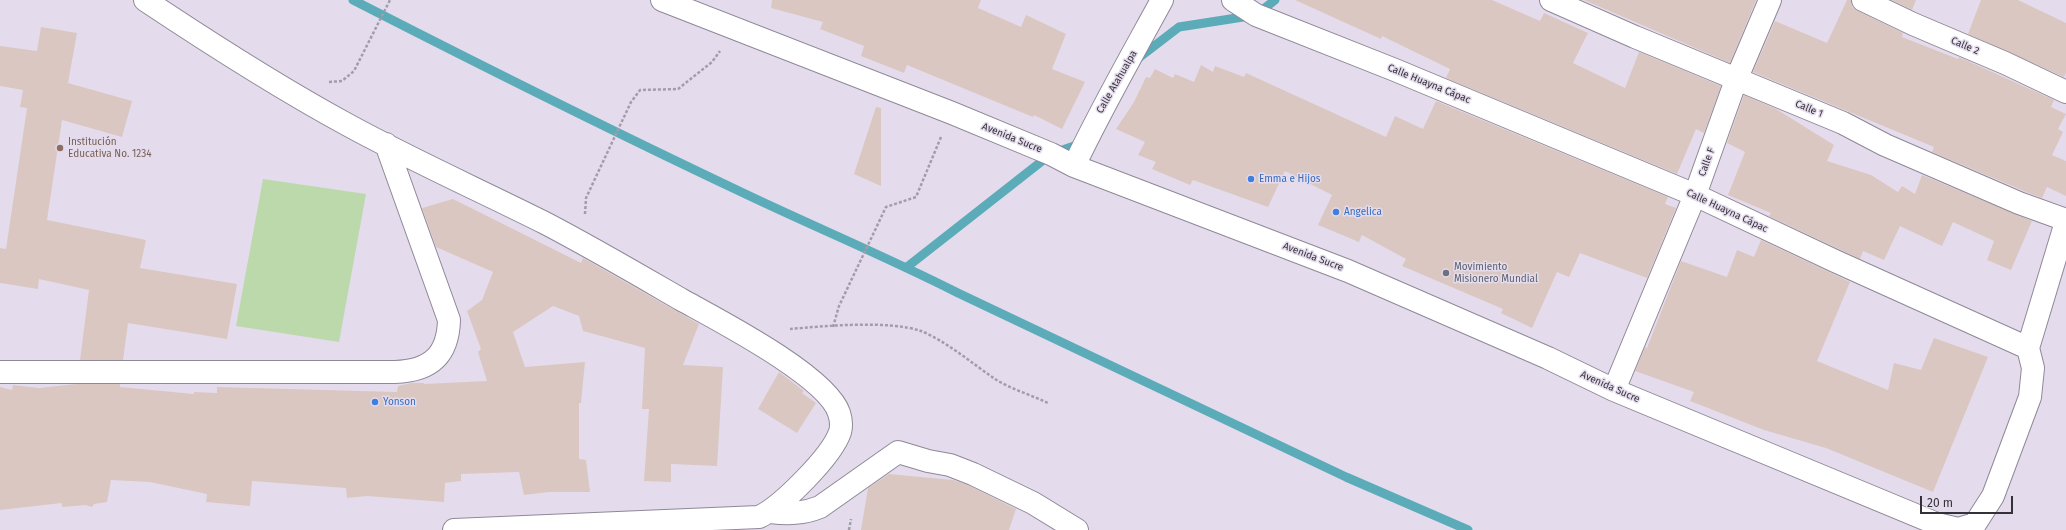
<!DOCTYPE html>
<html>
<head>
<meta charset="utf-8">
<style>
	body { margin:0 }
	#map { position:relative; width:2066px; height:530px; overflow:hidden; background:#e4dced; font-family:"Fira Sans",sans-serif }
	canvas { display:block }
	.scale { position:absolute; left:1920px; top:496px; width:93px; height:18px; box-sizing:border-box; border:2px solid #353138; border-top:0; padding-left:5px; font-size:12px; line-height:14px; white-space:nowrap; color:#353138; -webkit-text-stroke:3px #e4dced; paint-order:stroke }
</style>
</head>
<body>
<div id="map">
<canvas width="2066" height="530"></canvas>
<div class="scale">20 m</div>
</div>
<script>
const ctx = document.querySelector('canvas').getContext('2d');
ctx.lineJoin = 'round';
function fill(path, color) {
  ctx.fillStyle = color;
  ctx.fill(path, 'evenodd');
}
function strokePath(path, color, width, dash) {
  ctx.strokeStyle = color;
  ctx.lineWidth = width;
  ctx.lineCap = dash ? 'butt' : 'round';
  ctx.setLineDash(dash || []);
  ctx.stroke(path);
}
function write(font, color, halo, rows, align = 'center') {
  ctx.font = font + ' "Fira Sans",sans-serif';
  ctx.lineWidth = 3;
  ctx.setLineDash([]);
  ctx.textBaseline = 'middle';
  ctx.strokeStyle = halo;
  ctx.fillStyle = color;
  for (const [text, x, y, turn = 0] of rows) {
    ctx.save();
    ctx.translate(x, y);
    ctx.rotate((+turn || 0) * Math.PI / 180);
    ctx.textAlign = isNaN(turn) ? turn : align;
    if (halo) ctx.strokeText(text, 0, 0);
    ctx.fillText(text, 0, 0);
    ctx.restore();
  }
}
fill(new Path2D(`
	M 263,179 L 366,194 L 339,342 L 236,326 Z`), '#bcd9ab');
strokePath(new Path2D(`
	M 353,0 C 480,65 608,129 737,190 C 810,225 885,256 958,293 L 1346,477 L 1468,530
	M 1136,60 L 1179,27 L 1256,15 L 1275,0
	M 907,267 L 1051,154 L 1077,145 L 1080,141`), '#5bacb8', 9);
fill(new Path2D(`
	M 772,0 L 981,0 L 978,8 L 1021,27 L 1026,15 L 1066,34 L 1052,69 L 1085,82 L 1062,129 L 1034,115 L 1033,117 L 907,65 L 904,73 L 861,56 L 864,46 L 820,29 L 823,22 L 771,8 Z
	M 1295,0 L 1492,0 L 1540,21 L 1544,13 L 1588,33 L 1573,63 L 1625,88 L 1639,52 L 1721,86 L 1704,133 L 1696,129 L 1677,174 L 1446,78 L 1450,69 L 1382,36 L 1381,39 Z
	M 1584,0 L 1756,0 L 1730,63 Z
	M 1847,0 L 1851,0 L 1852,7 L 1858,11 L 1903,33 L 1902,37 L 1958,59 L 1959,57 L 2054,100 L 2051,107 L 2066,114 L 2058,129 L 2063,132 L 2052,155 L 2066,161 L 2066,196 L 2047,187 L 2042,198 L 2024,191 L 1932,152 L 1934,147 L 1753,72 L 1775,21 L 1827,43 Z
	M 1892,0 L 1916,0 L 1912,10 Z
	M 1981,0 L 2018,0 L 2066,23 L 2066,73 L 2064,77 L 1968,34 Z
	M 41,27 L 77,33 L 68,83 L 132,101 L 122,137 L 62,120 L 47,220 L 146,240 L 140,268 L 237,284 L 227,339 L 128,323 L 123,360 L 80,360 L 89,290 L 39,279 L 38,289 L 0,283 L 0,248 L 6,249 L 27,108 L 20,107 L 23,90 L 0,86 L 0,46 L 37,51 Z
	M 1201,65 L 1213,72 L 1215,66 L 1244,77 L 1246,73 L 1386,137 L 1395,116 L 1423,129 L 1436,101 L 1668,197 L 1665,204 L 1676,208 L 1647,278 L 1580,253 L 1569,277 L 1557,272 L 1532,328 L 1501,313 L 1503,309 L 1402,266 L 1406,259 L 1362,235 L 1359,242 L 1318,225 L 1332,195 L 1285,171 L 1268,207 L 1193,180 L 1190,185 L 1152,169 L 1156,162 L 1138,155 L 1145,142 L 1116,129 L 1134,102 L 1146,77 L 1150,78 L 1155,69 L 1173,78 L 1175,74 L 1194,82 Z
	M 1744,95 L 1776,109 L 1834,145 L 1827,161 L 1871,175 L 1898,192 L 1902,186 L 1915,194 L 1922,175 L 2032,221 L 2011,270 L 1987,260 L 1994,241 L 1953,222 L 1942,246 L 1900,226 L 1884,260 L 1863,251 L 1860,259 L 1769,216 L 1771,213 L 1728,195 L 1745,152 L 1727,143 Z
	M 876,107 L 881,108 L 881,186 L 854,174 Z
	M 453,199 L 581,263 L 583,258 L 699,324 L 683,365 L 723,367 L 717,466 L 671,464 L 671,482 L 644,481 L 649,409 L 642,409 L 645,348 L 583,331 L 579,316 L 553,306 L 513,332 L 525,367 L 585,362 L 581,403 L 579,403 L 579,459 L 586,460 L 590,492 L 549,492 L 524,495 L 519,472 L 461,474 L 461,481 L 445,483 L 444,502 L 367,496 L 347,498 L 346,488 L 252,481 L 250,506 L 206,502 L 207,494 L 150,482 L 111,480 L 107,502 L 94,504 L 92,507 L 85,505 L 62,507 L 62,503 L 0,510 L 0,387 L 12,390 L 13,385 L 39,388 L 76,384 L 120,384 L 120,387 L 194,394 L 194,392 L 217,393 L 217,387 L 397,392 L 398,386 L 412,383 L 424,383 L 424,384 L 487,381 L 478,352 L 481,349 L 467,311 L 482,300 L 493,272 L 436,247 L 422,208 Z
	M 1761,240 L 1850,282 L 1817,361 L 1888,390 L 1894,363 L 1921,370 L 1934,338 L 1988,357 L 1933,492 L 1826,448 L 1764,430 L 1690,401 L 1694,392 L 1635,371 L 1645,347 L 1647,348 L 1681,261 L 1727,277 L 1737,250 L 1754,257 Z
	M 779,372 L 804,391 L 802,393 L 816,403 L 797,433 L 758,409 Z
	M 889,474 L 953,480 L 968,485 L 1016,509 L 1009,530 L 861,530 L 868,488 Z`), '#dbc7c1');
const minor = new Path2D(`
	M 145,0 C 211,44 278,87 348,125 C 412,160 479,190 545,223 C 591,247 637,274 682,300 C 718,320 827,376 839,413 C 841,419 842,425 840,432 C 832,456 781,507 759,517 L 454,530
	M 662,0 L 952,113 L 1051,154 L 1074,166 L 1348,271 L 1548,358 L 1614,390 L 1937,524 L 1958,529 L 1975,524 L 1993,496 L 2030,397 L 2033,368 L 2028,348 L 1835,261 L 1695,195 L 1395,70 L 1256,15 L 1233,0
	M 1551,0 L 1635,37 L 1843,123 L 1885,145 L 2019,203 L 2066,220
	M 1863,0 L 1913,24 L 2005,63 L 2066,92
	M 1074,166 C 1101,109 1132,55 1162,0
	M 2028,348 L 2066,222
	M 0,372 L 395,372 C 430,371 448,356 449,320 L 386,144
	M 1614,390 L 1695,195 L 1736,80 L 1770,0
	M 770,512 C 788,514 803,514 820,507 L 898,452 L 928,461 L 950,465 L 973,474 L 1033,503 L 1077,530`);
strokePath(minor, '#8f8897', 24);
strokePath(new Path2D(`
	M 329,82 L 342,81 L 354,71 L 390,0
	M 585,214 L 586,198 L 631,102 L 640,90 L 678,89 L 712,62 L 720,51
	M 833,327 L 839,306 L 886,207 L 916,197 L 941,137
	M 790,329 C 824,326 889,320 921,331 C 946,341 973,364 995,379 C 1011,389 1031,395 1048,403
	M 849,530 L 851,519`), '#a39daa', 2.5, [3, 2]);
strokePath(minor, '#fff', 22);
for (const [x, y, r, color] of [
	[60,148,4,"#8d6e63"],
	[1251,179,4,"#3f7fe0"],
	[1336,212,4,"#3f7fe0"],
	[1446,273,4,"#6b7280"],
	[375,402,4,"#3f7fe0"]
]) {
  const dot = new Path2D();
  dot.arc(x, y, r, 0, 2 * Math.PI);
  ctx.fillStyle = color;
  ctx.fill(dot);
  strokePath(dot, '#e4dced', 1.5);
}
write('10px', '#353138', '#e4dced', [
	["Calle 2",1965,46,23],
	["Calle Atahualpa",1117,82,-60],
	["Calle Huayna Cápac",1429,84,22],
	["Calle 1",1809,109,23],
	["Avenida Sucre",1012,138,22],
	["Calle F",1707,162,-70],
	["Calle Huayna Cápac",1727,211,25],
	["Avenida Sucre",1313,257,21],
	["Avenida Sucre",1610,387,24]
]);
write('10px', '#785e54', '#e4dced', [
	["Institución",68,142],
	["Educativa No. 1234",68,154]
], 'left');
write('10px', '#366cbe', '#e4dced', [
	["Emma e Hijos",1259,179],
	["Angelica",1344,212],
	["Yonson",383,402]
], 'left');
write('10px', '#5b616d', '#e4dced', [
	["Movimiento",1454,267],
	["Misionero Mundial",1454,279]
], 'left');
</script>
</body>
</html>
